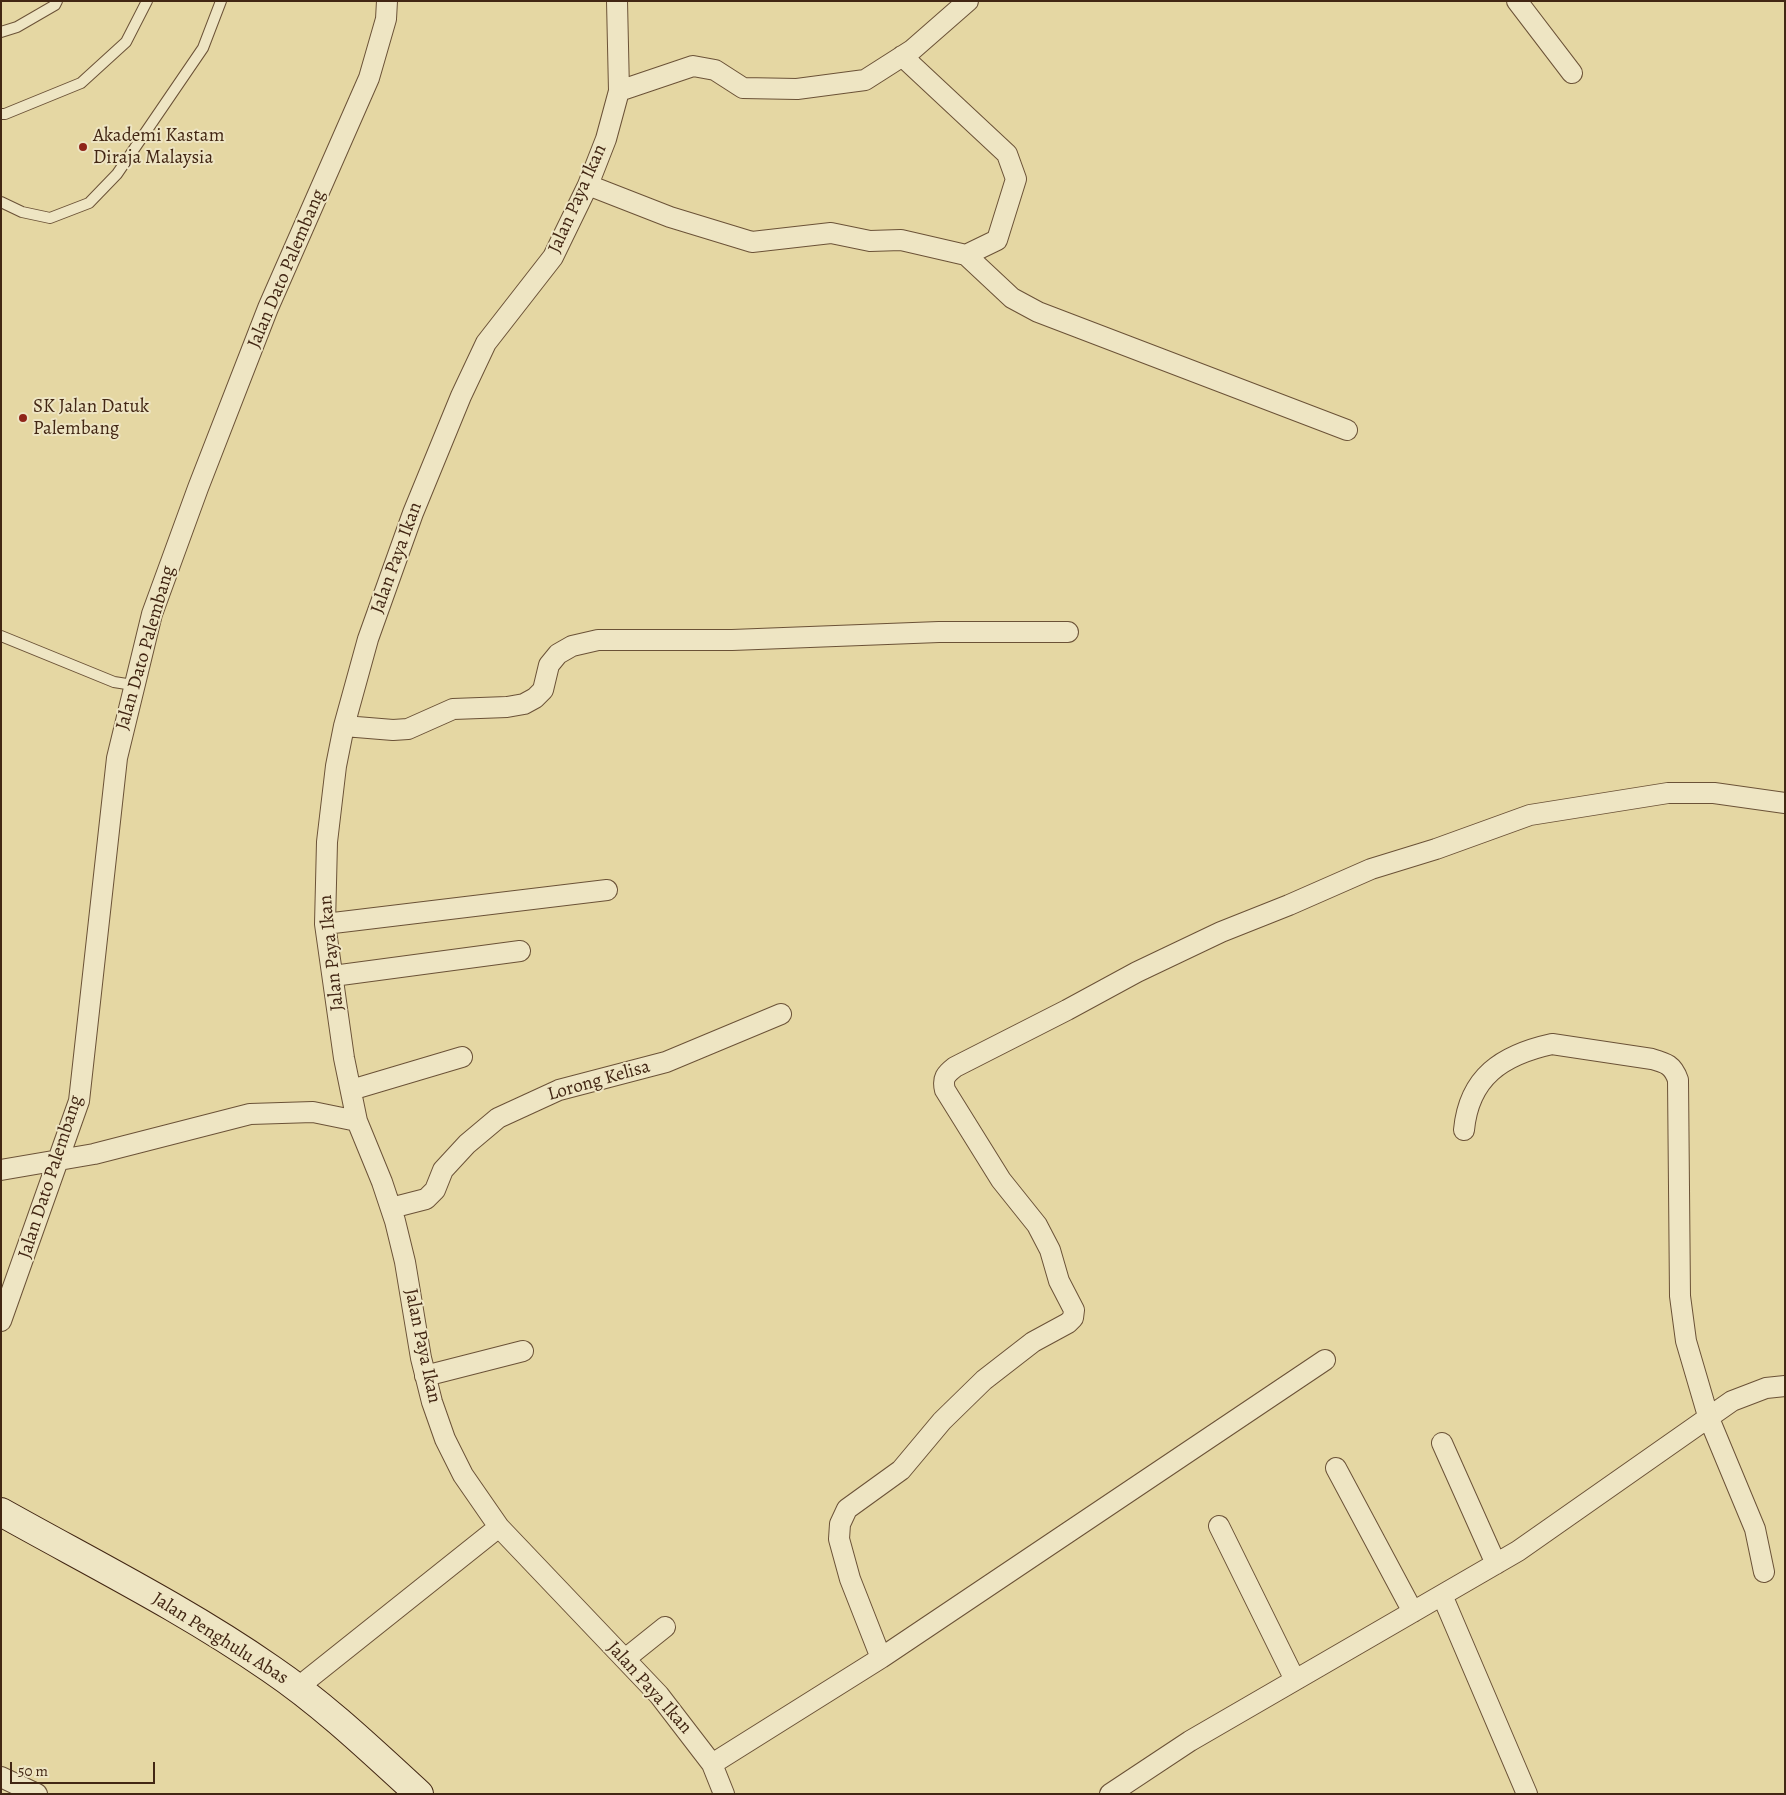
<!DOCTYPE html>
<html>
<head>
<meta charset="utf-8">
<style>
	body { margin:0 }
	#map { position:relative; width:1786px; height:1795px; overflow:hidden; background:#e5d7a3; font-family:Alegreya,serif }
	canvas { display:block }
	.frame { position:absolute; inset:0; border:2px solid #422613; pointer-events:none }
	.scale { position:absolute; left:10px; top:1762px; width:145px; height:22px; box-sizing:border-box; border:2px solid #422613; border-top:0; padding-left:6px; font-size:15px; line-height:18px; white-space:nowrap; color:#422613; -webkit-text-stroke:4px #eee5c3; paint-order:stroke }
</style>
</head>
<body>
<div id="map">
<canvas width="1786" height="1795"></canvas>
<div class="frame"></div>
<div class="scale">50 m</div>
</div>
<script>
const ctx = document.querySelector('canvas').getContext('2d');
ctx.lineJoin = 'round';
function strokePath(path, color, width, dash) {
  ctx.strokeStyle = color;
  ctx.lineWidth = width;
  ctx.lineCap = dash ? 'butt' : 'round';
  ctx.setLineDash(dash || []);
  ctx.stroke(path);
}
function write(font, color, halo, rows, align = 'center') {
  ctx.font = font + ' Alegreya,serif';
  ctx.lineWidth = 4;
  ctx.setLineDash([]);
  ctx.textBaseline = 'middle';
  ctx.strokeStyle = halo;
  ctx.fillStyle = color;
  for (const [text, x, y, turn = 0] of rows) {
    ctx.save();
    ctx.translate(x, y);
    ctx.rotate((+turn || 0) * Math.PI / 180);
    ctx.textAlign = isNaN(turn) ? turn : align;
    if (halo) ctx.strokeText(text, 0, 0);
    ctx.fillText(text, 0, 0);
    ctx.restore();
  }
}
const lane = new Path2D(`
	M 1,32 L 17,27 L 55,5 L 57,1
	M 1,114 L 5,114 L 81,83 L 126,42 L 147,1
	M 1,202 L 22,212 L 50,218 L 89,203 L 117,174 L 203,48 L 221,1
	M 1,636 L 114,682 L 133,685`);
const street = new Path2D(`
	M 617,1 L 619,91 L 606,139 L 588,185 L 553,257 L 486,343 L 461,396 L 413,513 L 368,639 L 344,726 L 336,766 L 327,842 L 325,924 L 344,1058 L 357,1121 L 382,1182 L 395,1221 L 405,1262 L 421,1358 L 432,1402 L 445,1439 L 463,1475 L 499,1527 L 659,1695 L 712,1764 L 724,1794
	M 1517,1 L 1572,73
	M 619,91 L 693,66 L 715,70 L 743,88 L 797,89 L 865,80 L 912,50 L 968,1
	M 588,185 L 670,217 L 752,242 L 831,233 L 870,241 L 901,240 L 966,255 L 997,240 L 1016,179 L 1007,154 L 902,56
	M 966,255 L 1012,298 L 1038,312 L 1347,430
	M 344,726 L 393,730 L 408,729 L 453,709 L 507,707 L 524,704 L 535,698 L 543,690 L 549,665 L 558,654 L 572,646 L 598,640 L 732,640 L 939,632 L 1068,632
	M 325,924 L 607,890
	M 333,976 L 520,951
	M 351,1090 L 462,1057
	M 1464,1130 C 1469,1077 1502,1055 1552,1044 L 1652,1059 C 1666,1063 1673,1065 1678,1080 L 1680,1296 L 1686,1341 L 1708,1416 L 1755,1529 L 1764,1572
	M 1,1170 L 94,1154 L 250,1114 L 313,1112 L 357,1121
	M 391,1208 L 426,1199 L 435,1190 L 443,1170 L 467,1144 L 498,1118 L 559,1090 L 666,1062 L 781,1014
	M 1,1321 L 79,1101 L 117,758 L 152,614 L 198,488 L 268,308 L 369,78 L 386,19 L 387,1
	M 425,1376 L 523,1351
	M 1442,1443 L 1496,1564
	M 1336,1468 L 1413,1612
	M 1219,1526 L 1295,1680
	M 1442,1595 L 1527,1794
	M 881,1658 L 850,1579 L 839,1539 L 840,1524 L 847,1509 L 901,1470 L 942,1421 L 984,1380 L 1033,1342 L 1068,1323 L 1073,1318 L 1074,1310 L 1059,1281 L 1050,1250 L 1037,1225 L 1001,1180 L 945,1090 C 942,1078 946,1074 955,1067 L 1067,1010 L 1137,972 L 1221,932 L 1289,905 L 1371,869 L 1436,849 L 1530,815 L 1668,793 L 1714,793 L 1785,803
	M 625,1659 L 665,1627
	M 297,1688 L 499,1527
	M 712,1764 L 881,1658 L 1325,1360
	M 1,1777 L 37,1794
	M 1110,1794 L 1190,1741 L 1518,1551 L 1732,1401 L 1766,1388 L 1785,1386`);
const secondary = new Path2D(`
	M 1,1512 C 92,1563 186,1610 271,1669 C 324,1705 372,1751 419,1794`);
strokePath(lane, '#6b5237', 12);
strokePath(street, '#6b5237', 22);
strokePath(secondary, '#422613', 30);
strokePath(lane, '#eee5c3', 10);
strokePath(street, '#eee5c3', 20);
strokePath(secondary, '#eee5c3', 28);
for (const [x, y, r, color] of [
	[83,147,5,"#8f2418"],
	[23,418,5,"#8f2418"]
]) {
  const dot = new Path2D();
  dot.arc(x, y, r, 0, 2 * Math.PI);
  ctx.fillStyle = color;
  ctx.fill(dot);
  strokePath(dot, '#eee5c3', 2);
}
write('19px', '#422613', '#eee5c3', [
	["Akademi Kastam",93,136],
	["Diraja Malaysia",93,158],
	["SK Jalan Datuk",33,407],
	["Palembang",33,429]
], 'left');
write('19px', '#422613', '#eee5c3', [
	["Jalan Paya Ikan",578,199,-66],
	["Jalan Dato Palembang",287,269,-67],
	["Jalan Paya Ikan",397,558,-70],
	["Jalan Dato Palembang",146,648,-74],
	["Jalan Paya Ikan",332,953,-96],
	["Lorong Kelisa",599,1081,-16],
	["Jalan Dato Palembang",51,1177,-72],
	["Jalan Paya Ikan",422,1346,78],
	["Jalan Penghulu Abas",220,1639,32],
	["Jalan Paya Ikan",649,1688,48]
]);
</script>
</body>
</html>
